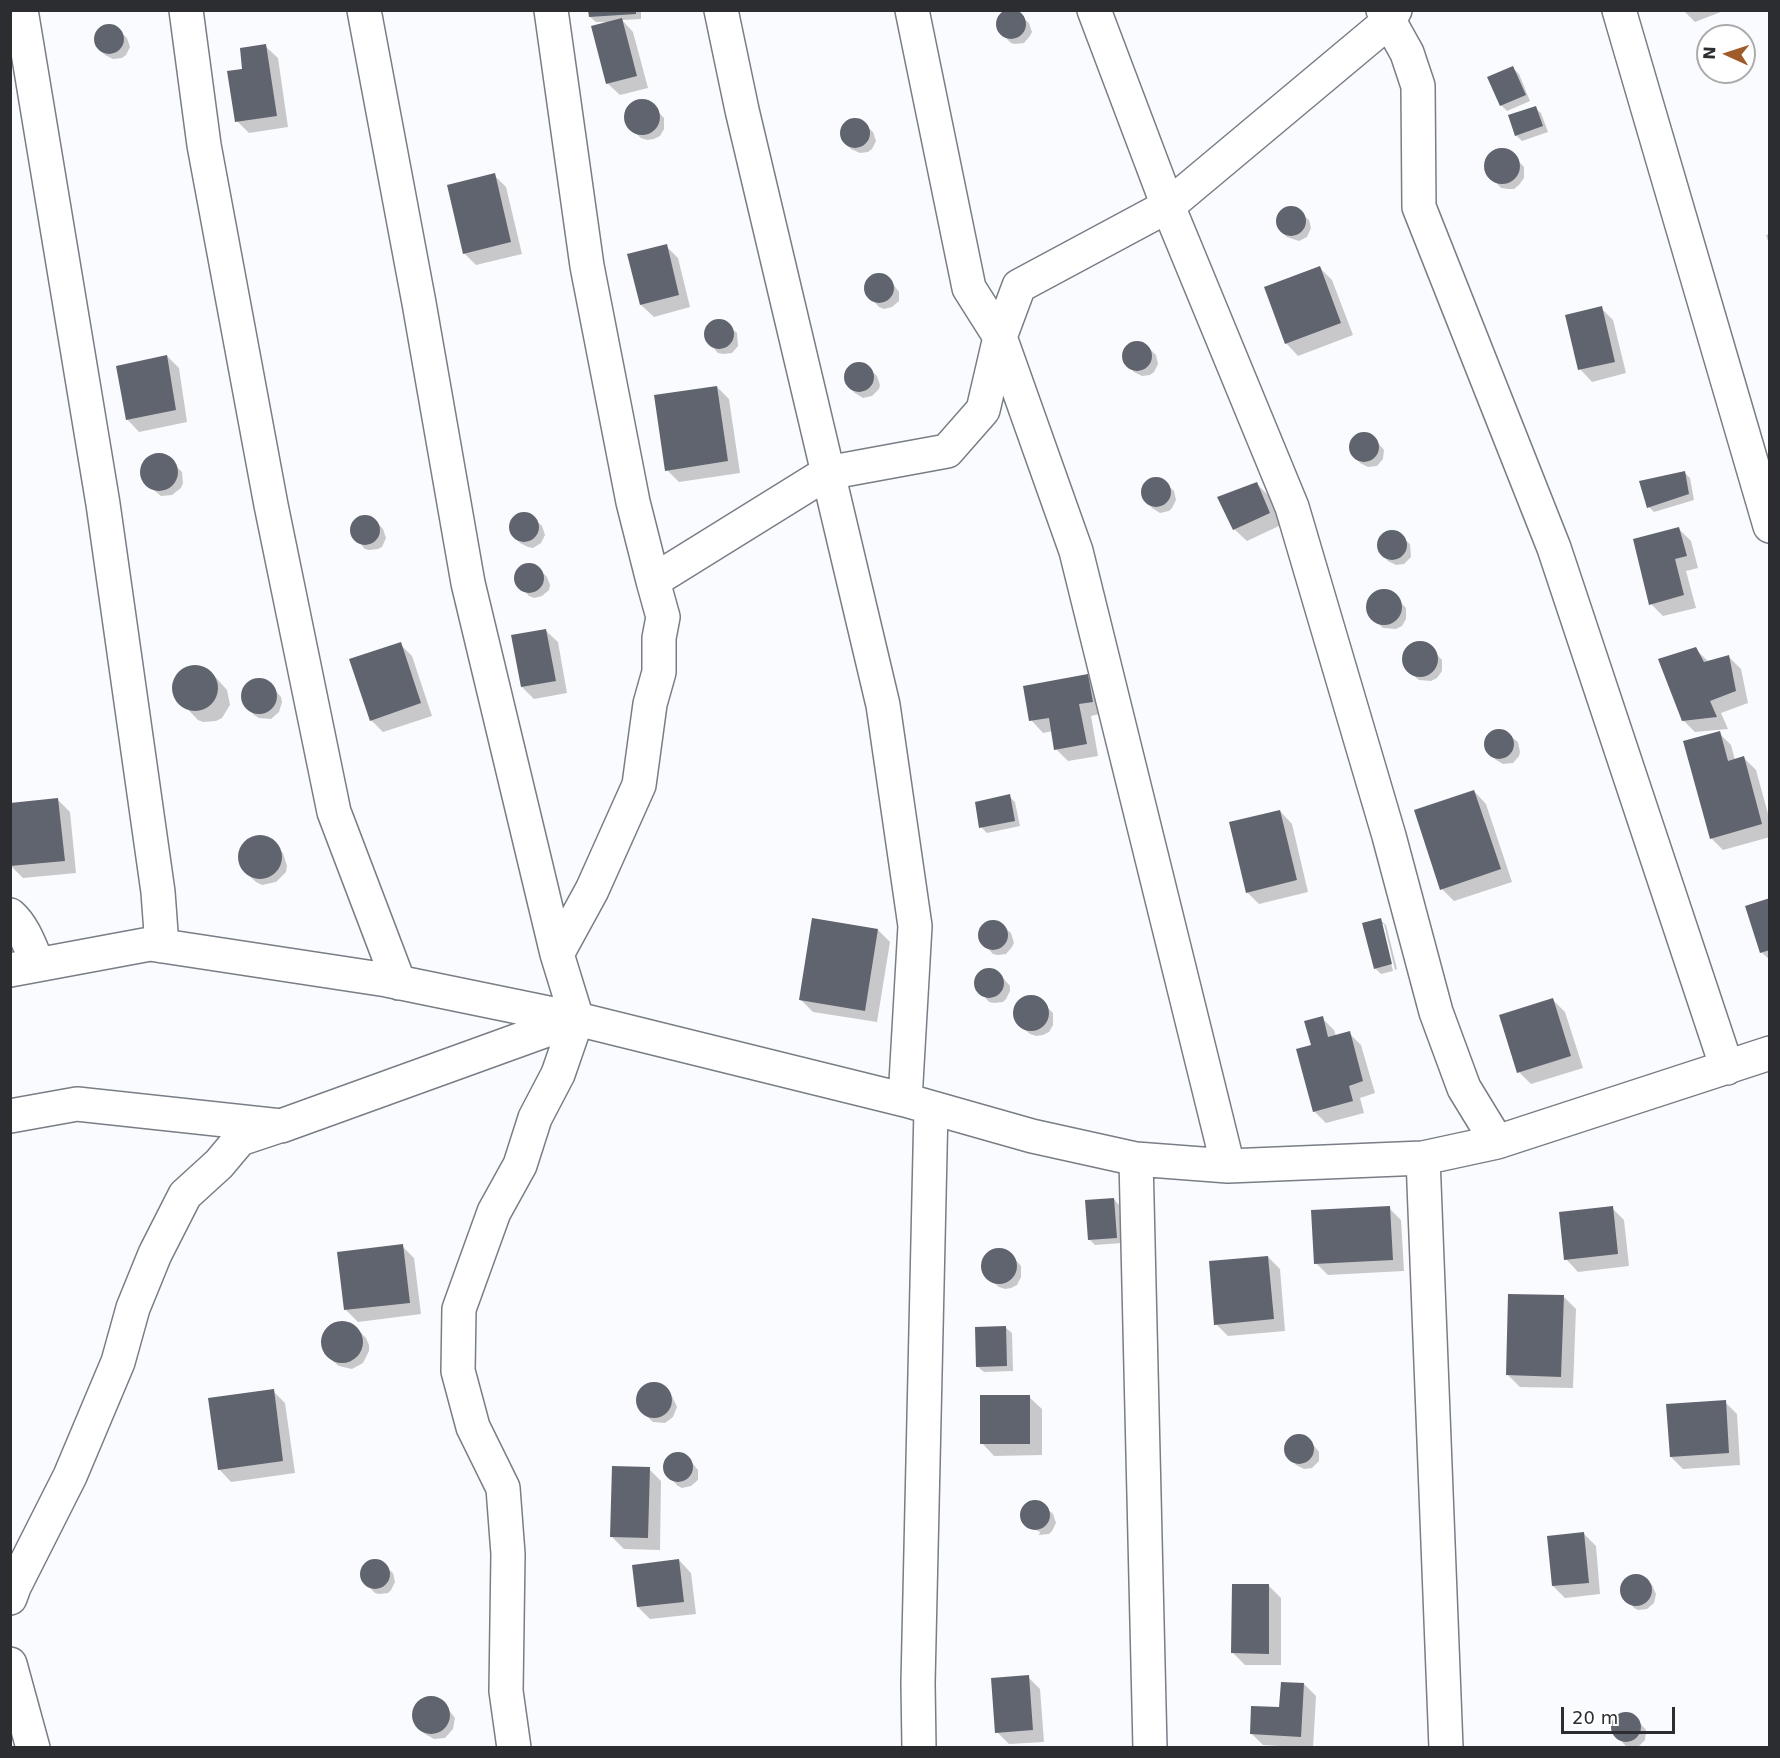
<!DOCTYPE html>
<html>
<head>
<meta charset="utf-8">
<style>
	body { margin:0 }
	#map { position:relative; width:1780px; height:1758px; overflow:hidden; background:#fafbfe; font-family:"DejaVu Sans",sans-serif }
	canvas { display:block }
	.frame { position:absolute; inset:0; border:12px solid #2b2d31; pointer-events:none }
	.north { position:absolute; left:1696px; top:24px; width:60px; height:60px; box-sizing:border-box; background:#fff; border:2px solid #aaabad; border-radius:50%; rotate:273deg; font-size:16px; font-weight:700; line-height:24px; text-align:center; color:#2b2d31 }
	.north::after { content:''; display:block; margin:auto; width:21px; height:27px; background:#9f5c2a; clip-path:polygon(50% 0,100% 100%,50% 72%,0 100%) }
	.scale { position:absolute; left:1561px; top:1707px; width:114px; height:27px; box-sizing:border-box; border:3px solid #2b2d31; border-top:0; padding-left:8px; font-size:18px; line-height:21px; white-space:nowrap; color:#2b2d31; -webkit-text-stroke:4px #fff; paint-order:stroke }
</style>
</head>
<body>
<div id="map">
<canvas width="1780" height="1758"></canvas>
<div class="frame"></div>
<div class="north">N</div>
<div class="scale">20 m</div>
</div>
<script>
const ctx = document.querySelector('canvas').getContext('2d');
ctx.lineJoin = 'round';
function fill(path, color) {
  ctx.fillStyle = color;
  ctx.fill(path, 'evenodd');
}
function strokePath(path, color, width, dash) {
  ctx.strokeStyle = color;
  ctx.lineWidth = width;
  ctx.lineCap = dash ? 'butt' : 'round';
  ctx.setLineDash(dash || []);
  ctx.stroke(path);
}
fill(new Path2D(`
	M 590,10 L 641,10 L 641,19 L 622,20 L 633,32 L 648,88 L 620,95 L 607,83 L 607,22 L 596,22 L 590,17 Z
	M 1010,10 L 1015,11 L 1029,23 L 1032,32 L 1030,36 L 1024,43 L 1015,44 L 1011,43 L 998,30 L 997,21 L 1002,13 Z
	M 1683,10 L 1726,10 L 1695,22 Z
	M 104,26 L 114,26 L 127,38 L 130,47 L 126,55 L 122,58 L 113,59 L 105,55 L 99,49 L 95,40 L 95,36 L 97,32 Z
	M 265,46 L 278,58 L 288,127 L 249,133 L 237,121 L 244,70 Z
	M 1513,68 L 1519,74 L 1530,101 L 1507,111 L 1501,105 Z
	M 639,101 L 650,103 L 664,118 L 664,129 L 660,136 L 654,139 L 647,140 L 641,138 L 630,128 L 626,122 L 625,117 L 630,106 Z
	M 1535,108 L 1541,113 L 1548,132 L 1522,141 L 1516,135 Z
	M 850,120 L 860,120 L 873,132 L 876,141 L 872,149 L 868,152 L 860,153 L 851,149 L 845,143 L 841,134 L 841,130 L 843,126 Z
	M 1505,150 L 1510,152 L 1524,167 L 1524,178 L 1519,185 L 1514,189 L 1508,189 L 1501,188 L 1486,171 L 1487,160 L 1494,152 Z
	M 494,175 L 506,187 L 522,254 L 476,265 L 464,253 Z
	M 1291,207 L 1295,207 L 1309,220 L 1311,228 L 1307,237 L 1299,241 L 1287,237 L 1280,231 L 1277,222 L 1277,218 L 1282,210 Z
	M 1770,234 L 1770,247 L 1766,235 Z
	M 666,246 L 678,258 L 690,307 L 654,317 L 641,305 Z
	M 1320,268 L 1332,280 L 1353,335 L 1298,356 L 1286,343 Z
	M 875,275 L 884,275 L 888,277 L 899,292 L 899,301 L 892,307 L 884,309 L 879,307 L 867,294 L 867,281 Z
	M 1601,308 L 1613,320 L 1626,373 L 1592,382 L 1580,369 Z
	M 718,320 L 723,321 L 737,333 L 738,346 L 732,353 L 723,354 L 718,353 L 706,340 L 705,331 L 710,323 Z
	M 1137,342 L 1146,345 L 1156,355 L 1158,364 L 1154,372 L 1150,375 L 1142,376 L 1134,372 L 1125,362 L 1124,353 L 1129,345 Z
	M 167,356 L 179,368 L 187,422 L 139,432 L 127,419 Z
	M 859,363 L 864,364 L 877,376 L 880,385 L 879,389 L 872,396 L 863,398 L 855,393 L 849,387 L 845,378 L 846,374 L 851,366 Z
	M 717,387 L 729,399 L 740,473 L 679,482 L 667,470 Z
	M 1359,434 L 1368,434 L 1372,436 L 1384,450 L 1383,459 L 1377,466 L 1368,467 L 1360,463 L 1351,453 L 1352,440 Z
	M 156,455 L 167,457 L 182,472 L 183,483 L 181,488 L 172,495 L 161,496 L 144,482 L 142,477 L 143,465 L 146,461 Z
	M 1684,472 L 1690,478 L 1694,500 L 1654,512 L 1649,507 Z
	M 1156,479 L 1160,479 L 1174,491 L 1176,500 L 1172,508 L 1169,511 L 1160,513 L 1152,508 L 1143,498 L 1142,489 L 1147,482 Z
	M 1256,483 L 1268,495 L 1281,525 L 1247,541 L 1234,529 Z
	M 524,513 L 529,514 L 542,526 L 545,535 L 541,543 L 533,548 L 528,547 L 520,543 L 514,537 L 510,528 L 511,524 L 516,516 Z
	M 365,516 L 374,519 L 383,529 L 386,538 L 382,547 L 378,549 L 369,550 L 365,549 L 353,536 L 352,527 L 356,519 Z
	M 1679,529 L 1691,541 L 1698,568 L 1686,571 L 1696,608 L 1663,616 L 1651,604 Z
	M 1387,532 L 1396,532 L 1410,544 L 1411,557 L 1404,564 L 1396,565 L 1388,561 L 1379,550 L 1379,537 Z
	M 529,564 L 534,564 L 547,577 L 550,585 L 549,590 L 542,596 L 534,598 L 529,596 L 517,583 L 516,575 L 521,567 Z
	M 1387,591 L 1392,593 L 1406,608 L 1406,619 L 1402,626 L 1396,629 L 1383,628 L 1372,618 L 1369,612 L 1369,601 L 1376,593 Z
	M 545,630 L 558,642 L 567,693 L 534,699 L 522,687 Z
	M 1417,643 L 1428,645 L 1442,660 L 1442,671 L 1437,678 L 1431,681 L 1419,680 L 1407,670 L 1403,659 L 1407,648 Z
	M 400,644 L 412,656 L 432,716 L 383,732 L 371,720 Z
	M 1695,649 L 1708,661 L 1729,657 L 1741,669 L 1748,703 L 1721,713 L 1728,729 L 1695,732 L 1683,720 Z
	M 195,665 L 210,671 L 227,690 L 230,705 L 222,718 L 216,721 L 203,722 L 198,720 L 176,697 L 173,683 L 182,671 L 188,667 Z
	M 1087,676 L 1100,688 L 1104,713 L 1091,716 L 1098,756 L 1068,761 L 1056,749 L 1053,731 L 1043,733 L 1031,720 Z
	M 258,679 L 268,682 L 281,697 L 282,702 L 279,712 L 271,719 L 259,718 L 254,715 L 245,704 L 243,693 L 245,688 L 253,681 Z
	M 1495,730 L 1504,731 L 1518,742 L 1520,752 L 1519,756 L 1513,763 L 1503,764 L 1496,760 L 1489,753 L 1486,745 L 1486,741 L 1488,736 Z
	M 1719,733 L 1731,745 L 1735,760 L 1744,758 L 1756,770 L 1770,821 L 1770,837 L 1723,850 L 1711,838 Z
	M 1474,791 L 1486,804 L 1512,882 L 1454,901 L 1442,889 Z
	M 1009,796 L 1015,802 L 1020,826 L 987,833 L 981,827 Z
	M 58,800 L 70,812 L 76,873 L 23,878 L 11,866 Z
	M 1280,811 L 1292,824 L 1308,892 L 1259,904 L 1247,892 Z
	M 253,838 L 267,838 L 283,853 L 287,866 L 286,872 L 276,882 L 262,885 L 256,882 L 244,871 L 239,858 L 243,846 Z
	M 1770,899 L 1770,960 L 1761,952 Z
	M 1380,920 L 1386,925 L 1397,969 L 1395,970 L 1384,924 L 1381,924 L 1393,971 L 1381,974 L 1375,968 Z
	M 988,921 L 998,922 L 1011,933 L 1014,943 L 1012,947 L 1006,954 L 998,955 L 993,954 L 981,941 L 981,927 Z
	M 878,930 L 890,942 L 877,1022 L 813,1012 L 801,1000 Z
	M 989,969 L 998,972 L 1010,986 L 1010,991 L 1006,999 L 1003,1002 L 994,1003 L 989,1002 L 977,988 L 976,980 L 981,972 Z
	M 1028,996 L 1039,999 L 1053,1013 L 1053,1025 L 1049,1032 L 1043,1035 L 1036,1036 L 1030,1034 L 1018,1024 L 1015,1018 L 1016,1006 L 1018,1002 Z
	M 1552,999 L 1565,1012 L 1583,1068 L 1531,1084 L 1519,1072 Z
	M 1322,1018 L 1334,1030 L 1336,1036 L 1349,1033 L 1361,1045 L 1375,1093 L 1360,1098 L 1364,1113 L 1326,1123 L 1314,1111 L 1313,1046 Z
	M 1114,1199 L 1119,1205 L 1122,1243 L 1095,1245 L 1089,1239 Z
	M 1389,1208 L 1401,1220 L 1404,1271 L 1328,1275 L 1316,1263 Z
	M 1612,1208 L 1624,1220 L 1629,1266 L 1578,1272 L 1566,1259 Z
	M 402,1246 L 414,1258 L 421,1314 L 358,1322 L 346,1310 Z
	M 997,1249 L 1008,1251 L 1021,1266 L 1021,1277 L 1017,1285 L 1011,1288 L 1005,1289 L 999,1287 L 987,1277 L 984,1271 L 983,1265 L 987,1255 Z
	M 1268,1257 L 1280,1269 L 1285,1331 L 1228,1336 L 1216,1324 Z
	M 1564,1297 L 1576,1309 L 1573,1388 L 1520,1387 L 1507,1374 Z
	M 343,1321 L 349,1323 L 360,1332 L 366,1338 L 369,1345 L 369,1351 L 363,1363 L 352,1369 L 339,1366 L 334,1362 L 328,1356 L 322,1344 L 323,1337 L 330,1326 Z
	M 1006,1328 L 1012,1333 L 1013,1371 L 984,1372 L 978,1367 Z
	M 651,1384 L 662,1386 L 672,1396 L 677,1407 L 673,1417 L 665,1423 L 653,1422 L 639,1409 L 638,1395 L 646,1386 Z
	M 273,1391 L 285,1403 L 295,1473 L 231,1482 L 219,1469 Z
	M 1029,1397 L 1042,1409 L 1042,1455 L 994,1456 L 982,1443 Z
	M 1725,1402 L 1737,1414 L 1740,1465 L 1683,1469 L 1671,1457 Z
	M 1294,1436 L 1304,1436 L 1308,1438 L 1319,1452 L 1319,1461 L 1312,1468 L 1304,1469 L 1296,1465 L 1287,1455 L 1287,1442 Z
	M 678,1454 L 682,1454 L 690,1460 L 698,1470 L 698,1480 L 691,1486 L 682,1488 L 678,1486 L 665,1473 L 665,1464 L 669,1457 Z
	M 649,1469 L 661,1481 L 660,1550 L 624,1549 L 612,1537 Z
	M 1035,1501 L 1040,1502 L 1053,1514 L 1056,1523 L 1052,1531 L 1049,1534 L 1039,1535 L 1040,1532 L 1025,1525 L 1021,1516 L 1022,1512 L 1027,1504 Z
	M 1584,1534 L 1596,1546 L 1600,1594 L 1565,1598 L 1553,1586 Z
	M 375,1560 L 379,1561 L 393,1573 L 395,1582 L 391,1590 L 388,1593 L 379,1594 L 375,1593 L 362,1580 L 362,1571 L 366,1563 Z
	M 679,1560 L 691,1573 L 696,1614 L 650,1619 L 638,1607 Z
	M 1632,1576 L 1641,1576 L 1645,1579 L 1652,1585 L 1656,1594 L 1654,1603 L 1647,1609 L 1638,1610 L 1634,1608 L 1622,1593 L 1622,1585 Z
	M 1268,1585 L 1281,1598 L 1281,1665 L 1245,1665 L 1233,1653 Z
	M 1028,1677 L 1040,1689 L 1044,1742 L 1009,1744 L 997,1732 Z
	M 1304,1684 L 1316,1696 L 1313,1748 L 1263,1745 L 1251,1733 L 1281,1709 Z
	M 431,1697 L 442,1701 L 455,1718 L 453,1729 L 445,1738 L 434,1739 L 425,1734 L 419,1728 L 414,1718 L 414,1713 L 419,1702 Z
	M 1621,1714 L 1630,1714 L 1634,1716 L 1646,1730 L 1645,1740 L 1639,1746 L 1630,1748 L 1626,1746 L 1613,1733 L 1614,1720 Z`), '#0003');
fill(new Path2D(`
	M996 24a15 15 0 1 1 30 0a15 15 0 1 1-30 0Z
	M 588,10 L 636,10 L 636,14 L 589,17 Z
	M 622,18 L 637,76 L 606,84 L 591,26 Z
	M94 39a15 15 0 1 1 30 0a15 15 0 1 1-30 0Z
	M 266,44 L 277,116 L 235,122 L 227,71 L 242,69 L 240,48 Z
	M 1513,66 L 1526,95 L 1500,106 L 1487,77 Z
	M624 117a18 18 0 1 1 36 0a18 18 0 1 1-36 0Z
	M 1536,106 L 1543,126 L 1515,136 L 1508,115 Z
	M840 133a15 15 0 1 1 30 0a15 15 0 1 1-30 0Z
	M1484 166a18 18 0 1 1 36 0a18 18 0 1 1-36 0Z
	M 495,173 L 511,242 L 463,254 L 447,185 Z
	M1276 221a15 15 0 1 1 30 0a15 15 0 1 1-30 0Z
	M 667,244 L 679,295 L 640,305 L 627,254 Z
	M 1320,266 L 1341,323 L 1285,344 L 1264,287 Z
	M864 288a15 15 0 1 1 30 0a15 15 0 1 1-30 0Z
	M 1602,306 L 1615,362 L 1578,370 L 1565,315 Z
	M704 334a15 15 0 1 1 30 0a15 15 0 1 1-30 0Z
	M1122 356a15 15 0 1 1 30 0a15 15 0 1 1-30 0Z
	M 167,355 L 176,410 L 126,420 L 116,366 Z
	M844 377a15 15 0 1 1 30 0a15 15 0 1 1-30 0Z
	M 717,386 L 728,461 L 665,471 L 654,395 Z
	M1349 447a15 15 0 1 1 30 0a15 15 0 1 1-30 0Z
	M140 472a19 19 0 1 1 38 0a19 19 0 1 1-38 0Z
	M 1685,471 L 1689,494 L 1647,508 L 1639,481 Z
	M1141 492a15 15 0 1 1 30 0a15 15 0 1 1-30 0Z
	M 1257,482 L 1270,513 L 1233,530 L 1217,497 Z
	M509 527a15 15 0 1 1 30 0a15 15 0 1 1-30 0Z
	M350 530a15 15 0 1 1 30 0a15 15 0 1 1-30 0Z
	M 1679,527 L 1687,556 L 1675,559 L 1684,595 L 1649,605 L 1633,539 Z
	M1377 545a15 15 0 1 1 30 0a15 15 0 1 1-30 0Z
	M514 578a15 15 0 1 1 30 0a15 15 0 1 1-30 0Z
	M1366 607a18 18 0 1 1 36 0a18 18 0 1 1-36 0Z
	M 546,629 L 556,681 L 521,687 L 511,635 Z
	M1402 659a18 18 0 1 1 36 0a18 18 0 1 1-36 0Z
	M 401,642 L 421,703 L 370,721 L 349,659 Z
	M 1696,647 L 1704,662 L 1729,655 L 1736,691 L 1710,701 L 1717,717 L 1682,721 L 1658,659 Z
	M172 688a23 23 0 1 1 46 0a23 23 0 1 1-46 0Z
	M 1088,674 L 1093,702 L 1079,704 L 1087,744 L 1054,750 L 1049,718 L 1029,721 L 1023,686 Z
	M241 696a18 18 0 1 1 36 0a18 18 0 1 1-36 0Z
	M1484 744a15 15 0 1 1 30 0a15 15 0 1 1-30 0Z
	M 1720,731 L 1728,761 L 1744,756 L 1762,824 L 1710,839 L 1683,741 Z
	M 1474,790 L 1501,869 L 1440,890 L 1414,810 Z
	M 1010,794 L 1015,821 L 979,828 L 975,802 Z
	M 58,798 L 65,861 L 10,866 L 10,803 Z
	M 1280,810 L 1297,880 L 1246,893 L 1229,822 Z
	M238 857a22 22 0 1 1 44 0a22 22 0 1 1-44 0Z
	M 1770,898 L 1770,950 L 1760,953 L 1745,906 Z
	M 812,918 L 878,929 L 865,1011 L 799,1000 Z
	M 1381,918 L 1392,964 L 1374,969 L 1362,923 Z
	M978 935a15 15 0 1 1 30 0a15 15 0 1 1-30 0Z
	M974 983a15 15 0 1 1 30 0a15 15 0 1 1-30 0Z
	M1013 1013a18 18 0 1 1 36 0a18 18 0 1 1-36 0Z
	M 1553,998 L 1571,1056 L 1517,1073 L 1499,1015 Z
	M 1323,1016 L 1328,1037 L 1350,1031 L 1363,1081 L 1349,1086 L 1353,1101 L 1313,1112 L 1296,1049 L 1311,1045 L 1304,1021 Z
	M 1114,1198 L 1117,1238 L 1088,1240 L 1085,1200 Z
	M 1390,1206 L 1393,1260 L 1314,1264 L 1311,1210 Z
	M 1613,1206 L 1618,1254 L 1564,1260 L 1559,1212 Z
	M 403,1244 L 410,1303 L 344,1310 L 337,1252 Z
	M981 1266a18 18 0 1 1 36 0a18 18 0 1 1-36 0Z
	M 1268,1256 L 1274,1319 L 1214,1325 L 1209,1261 Z
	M 1508,1294 L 1564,1295 L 1561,1377 L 1506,1375 Z
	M321 1342a21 21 0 1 1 42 0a21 21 0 1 1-42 0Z
	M 1006,1326 L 1007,1366 L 976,1367 L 975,1327 Z
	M636 1400a18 18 0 1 1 36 0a18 18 0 1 1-36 0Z
	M 274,1389 L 283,1461 L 218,1470 L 208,1398 Z
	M 980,1395 L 1030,1395 L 1030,1444 L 980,1444 Z
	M 1726,1400 L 1729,1453 L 1670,1457 L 1666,1404 Z
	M1284 1449a15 15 0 1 1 30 0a15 15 0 1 1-30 0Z
	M663 1467a15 15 0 1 1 30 0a15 15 0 1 1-30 0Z
	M 612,1466 L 650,1467 L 648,1538 L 610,1537 Z
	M1020 1515a15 15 0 1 1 30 0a15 15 0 1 1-30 0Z
	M 1584,1532 L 1589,1583 L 1552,1586 L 1547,1536 Z
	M360 1574a15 15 0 1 1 30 0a15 15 0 1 1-30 0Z
	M 679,1559 L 684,1602 L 637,1607 L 632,1565 Z
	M1620 1590a16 16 0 1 1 32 0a16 16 0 1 1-32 0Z
	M 1232,1584 L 1269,1584 L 1269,1654 L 1231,1653 Z
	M 1029,1675 L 1033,1730 L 995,1733 L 991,1678 Z
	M 1281,1682 L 1304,1683 L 1301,1737 L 1250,1734 L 1251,1706 L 1279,1707 Z
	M412 1715a19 19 0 1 1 38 0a19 19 0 1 1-38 0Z
	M1611 1727a15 15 0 1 1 30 0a15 15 0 1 1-30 0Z`), '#60646e');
const minor = new Path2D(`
	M 21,10 L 103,504 L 158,892 L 162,946
	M 186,10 L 204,145 L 271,505 L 334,812 L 399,983
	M 364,10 L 419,303 L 468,583 L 557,954
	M 551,10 L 587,266 L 633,502 L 653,581
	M 721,10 L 742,110 L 883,705 L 915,926 L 905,1100
	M 912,10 L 969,288 L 1000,337 L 1076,551 L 1228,1166
	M 1094,10 L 1168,206 L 1292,507 L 1389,836 L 1436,1012 L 1464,1088 L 1497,1142
	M 1383,10 L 1407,53 L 1418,86 L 1419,207 L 1554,548 L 1727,1068
	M 1619,10 L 1770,526
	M 10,915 C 24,927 31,949 38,965
	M 10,970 L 150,944 L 387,980 L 577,1019 L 905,1100 L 1032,1136 L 1136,1159 L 1228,1166 L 1423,1158 L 1497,1142 L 1770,1053
	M 10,1116 L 77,1104 L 281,1126 L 577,1019
	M 1423,1158 L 1446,1748
	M 1136,1159 L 1150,1748
	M 10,1598 L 14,1587 L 70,1476 L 118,1362 L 133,1308 L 155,1254 L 185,1195 L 219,1164 L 240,1139 L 276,1127
	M 10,1664 L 33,1748
	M 514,1748 L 506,1691 L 508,1554 L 503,1488 L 473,1427 L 458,1371 L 459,1309 L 494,1212 L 520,1165 L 535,1118 L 558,1074 L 577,1019 L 557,954 L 592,890 L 639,785 L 650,704 L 659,672 L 659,638 L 663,617 L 653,581 L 827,473 L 947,451 L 983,410 L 1000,337 L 1019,286 L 1168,206 L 1388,22 L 1395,10
	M 919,1748 L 918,1683 L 931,1108`);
strokePath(minor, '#787d86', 36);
strokePath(minor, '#fff', 33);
</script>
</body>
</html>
